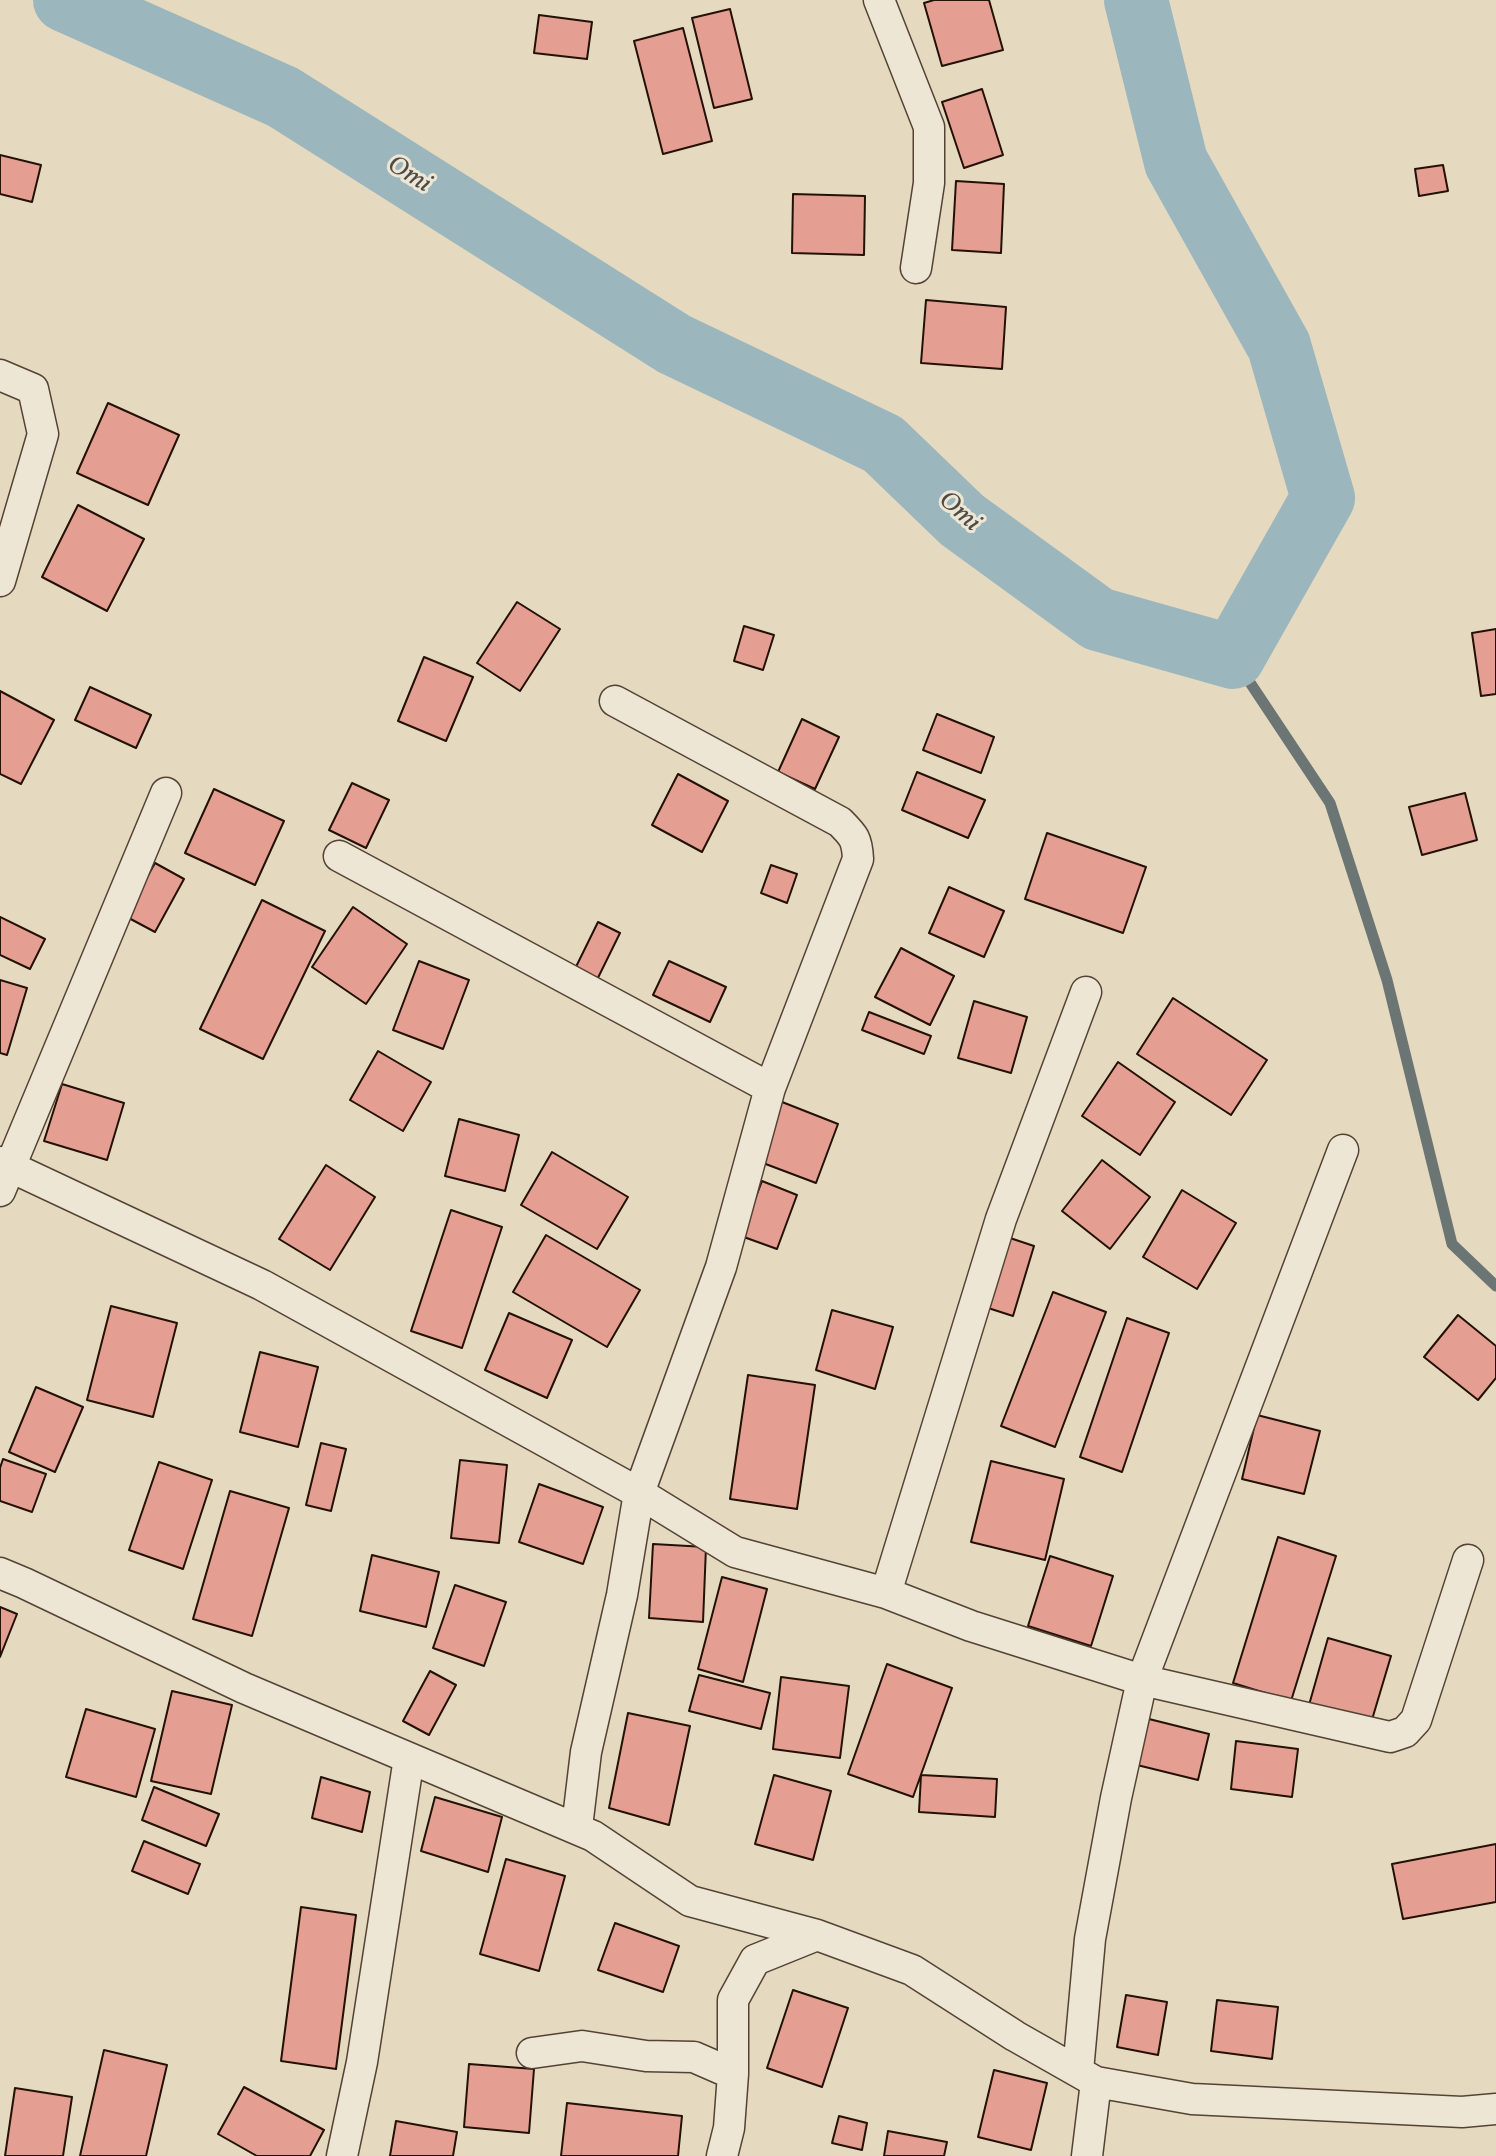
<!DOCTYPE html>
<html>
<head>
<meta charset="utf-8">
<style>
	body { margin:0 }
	canvas { display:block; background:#e5d9bf }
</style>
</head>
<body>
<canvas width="1496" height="2156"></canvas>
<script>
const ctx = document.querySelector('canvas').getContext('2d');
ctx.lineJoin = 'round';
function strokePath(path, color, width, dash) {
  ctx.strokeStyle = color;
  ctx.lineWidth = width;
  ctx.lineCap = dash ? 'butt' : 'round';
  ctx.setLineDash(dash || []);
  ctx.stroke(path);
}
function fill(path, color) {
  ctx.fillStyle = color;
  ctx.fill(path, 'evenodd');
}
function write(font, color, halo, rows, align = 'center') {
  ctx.font = font + ' Vollkorn,serif';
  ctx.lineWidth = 6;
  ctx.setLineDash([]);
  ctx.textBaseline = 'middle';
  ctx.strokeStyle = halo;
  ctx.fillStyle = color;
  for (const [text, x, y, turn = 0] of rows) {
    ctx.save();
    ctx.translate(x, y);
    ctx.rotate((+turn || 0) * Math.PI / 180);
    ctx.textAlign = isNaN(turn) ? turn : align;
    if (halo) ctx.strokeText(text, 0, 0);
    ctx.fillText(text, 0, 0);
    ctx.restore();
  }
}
strokePath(new Path2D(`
	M 1233,657 L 1330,803 L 1387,980 L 1452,1244 L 1496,1286`), '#6b7574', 11);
strokePath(new Path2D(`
	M 65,0 L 283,97 L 674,344 L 883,444 L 962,520 L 1098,619 L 1233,657 L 1323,498 L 1279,346 L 1176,162 L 1136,0`), '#9bb7bd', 64);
const building = new Path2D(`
	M 934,0 L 989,0 L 1003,50 L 942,66 L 924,3 Z
	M 730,9 L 752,99 L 714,108 L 692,18 Z
	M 539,15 L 592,22 L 587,59 L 534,53 Z
	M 683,28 L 712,141 L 663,154 L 634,41 Z
	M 982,89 L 1003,155 L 964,168 L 942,102 Z
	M 0,155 L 41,165 L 32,202 L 0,194 Z
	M 1443,165 L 1448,191 L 1419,196 L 1415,169 Z
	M 956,181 L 1004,184 L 1001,253 L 952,250 Z
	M 793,194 L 865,196 L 864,255 L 792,253 Z
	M 926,300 L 1006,307 L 1002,369 L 921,363 Z
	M 108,403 L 179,435 L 148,505 L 77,473 Z
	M 78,505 L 144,539 L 107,611 L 42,577 Z
	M 517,602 L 560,629 L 520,691 L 477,663 Z
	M 744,626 L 774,635 L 763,670 L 734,661 Z
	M 1496,629 L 1496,694 L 1481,696 L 1472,633 Z
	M 424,657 L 473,677 L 446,741 L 398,721 Z
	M 90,687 L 151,715 L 136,748 L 75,720 Z
	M 0,691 L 54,720 L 21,784 L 0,774 Z
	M 937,714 L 994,737 L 981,773 L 923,750 Z
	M 802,719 L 839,737 L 815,789 L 778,772 Z
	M 917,772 L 985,800 L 968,838 L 902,810 Z
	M 678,774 L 728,801 L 702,852 L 652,825 Z
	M 352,783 L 389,800 L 366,848 L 329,830 Z
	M 214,789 L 284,821 L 255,885 L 185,853 Z
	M 1465,793 L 1477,840 L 1422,855 L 1409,807 Z
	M 1047,833 L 1146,867 L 1123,933 L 1025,899 Z
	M 155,863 L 184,879 L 155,932 L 125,916 Z
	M 771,865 L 797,874 L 787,903 L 761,893 Z
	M 949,887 L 1004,911 L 984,957 L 929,933 Z
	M 262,900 L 325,931 L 263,1059 L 200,1029 Z
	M 353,907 L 407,944 L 366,1004 L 312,967 Z
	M 0,917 L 45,939 L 30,969 L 0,955 Z
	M 598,922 L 620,933 L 592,990 L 570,979 Z
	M 901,948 L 954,976 L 930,1025 L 875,997 Z
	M 419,961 L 469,980 L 443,1049 L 393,1030 Z
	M 669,961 L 726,987 L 710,1022 L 653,995 Z
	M 0,980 L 27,988 L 7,1055 L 0,1053 Z
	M 1173,998 L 1267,1060 L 1231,1115 L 1137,1054 Z
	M 974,1001 L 1027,1017 L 1011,1073 L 958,1058 Z
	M 869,1012 L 931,1036 L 924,1054 L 862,1030 Z
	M 378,1051 L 431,1082 L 403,1131 L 350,1100 Z
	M 1118,1062 L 1175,1102 L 1140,1155 L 1082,1116 Z
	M 62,1084 L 124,1103 L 107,1160 L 44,1141 Z
	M 777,1100 L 838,1124 L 816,1183 L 755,1160 Z
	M 459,1119 L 519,1135 L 505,1191 L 445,1176 Z
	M 552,1152 L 628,1197 L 597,1249 L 521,1205 Z
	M 1102,1160 L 1150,1197 L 1110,1249 L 1062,1211 Z
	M 326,1165 L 375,1197 L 330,1270 L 279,1239 Z
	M 762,1181 L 797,1195 L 777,1249 L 741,1236 Z
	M 1182,1190 L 1236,1223 L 1197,1289 L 1143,1257 Z
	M 451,1210 L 502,1227 L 462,1348 L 411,1331 Z
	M 546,1235 L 640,1290 L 607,1347 L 513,1292 Z
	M 1007,1237 L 1034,1246 L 1013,1316 L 985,1307 Z
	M 1053,1292 L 1106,1312 L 1055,1447 L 1001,1426 Z
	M 111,1306 L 177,1323 L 153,1417 L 87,1400 Z
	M 832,1310 L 893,1327 L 875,1389 L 816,1370 Z
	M 509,1313 L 572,1340 L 547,1398 L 485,1370 Z
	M 1458,1315 L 1496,1346 L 1496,1378 L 1478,1400 L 1424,1357 Z
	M 1127,1318 L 1169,1333 L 1122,1472 L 1080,1457 Z
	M 260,1352 L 318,1367 L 298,1447 L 240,1432 Z
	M 748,1375 L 815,1385 L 797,1509 L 730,1499 Z
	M 36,1387 L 83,1407 L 55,1472 L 9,1452 Z
	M 1257,1415 L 1320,1431 L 1304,1494 L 1242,1479 Z
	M 321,1443 L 346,1449 L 331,1511 L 306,1505 Z
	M 3,1459 L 46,1474 L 32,1512 L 0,1501 L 0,1468 Z
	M 460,1460 L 507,1465 L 499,1543 L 451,1538 Z
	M 991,1461 L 1064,1479 L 1045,1560 L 971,1542 Z
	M 159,1462 L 212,1480 L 183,1569 L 129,1550 Z
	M 539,1484 L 603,1507 L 583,1564 L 519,1542 Z
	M 230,1491 L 289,1508 L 252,1636 L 193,1619 Z
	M 1278,1537 L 1336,1556 L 1291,1701 L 1233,1683 Z
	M 653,1544 L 706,1547 L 703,1622 L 649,1618 Z
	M 372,1555 L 439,1572 L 426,1627 L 360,1611 Z
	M 1050,1556 L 1113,1576 L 1091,1646 L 1028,1626 Z
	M 722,1577 L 767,1589 L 743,1682 L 698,1669 Z
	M 455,1585 L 506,1602 L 484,1666 L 433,1648 Z
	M 0,1607 L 17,1614 L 0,1657 Z
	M 1328,1638 L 1391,1656 L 1371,1723 L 1309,1705 Z
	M 887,1664 L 952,1688 L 913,1797 L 848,1774 Z
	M 430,1671 L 456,1685 L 429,1735 L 403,1721 Z
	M 699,1675 L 770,1693 L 761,1729 L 689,1711 Z
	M 781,1677 L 849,1686 L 840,1758 L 773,1749 Z
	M 172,1691 L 232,1705 L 211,1794 L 151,1781 Z
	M 86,1709 L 155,1729 L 136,1797 L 66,1777 Z
	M 628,1713 L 690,1726 L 669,1825 L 609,1808 Z
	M 1145,1718 L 1209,1734 L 1198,1780 L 1133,1764 Z
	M 1236,1741 L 1298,1749 L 1292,1797 L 1231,1789 Z
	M 774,1775 L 831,1791 L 813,1860 L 755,1844 Z
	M 921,1775 L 997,1779 L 995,1817 L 919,1812 Z
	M 321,1777 L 370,1792 L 362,1832 L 312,1818 Z
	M 154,1787 L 219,1814 L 206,1846 L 142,1820 Z
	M 435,1797 L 502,1817 L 488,1872 L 421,1851 Z
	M 144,1841 L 200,1864 L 188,1894 L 132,1871 Z
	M 1496,1844 L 1496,1902 L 1403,1919 L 1392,1864 Z
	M 506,1859 L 565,1876 L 539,1971 L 480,1954 Z
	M 301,1907 L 356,1915 L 336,2069 L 281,2061 Z
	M 615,1923 L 679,1946 L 663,1992 L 598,1970 Z
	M 793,1990 L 848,2008 L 822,2087 L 767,2068 Z
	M 1126,1995 L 1167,2002 L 1158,2055 L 1117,2047 Z
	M 1217,2000 L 1278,2007 L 1272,2059 L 1211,2051 Z
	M 104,2050 L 167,2065 L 146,2156 L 80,2156 Z
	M 469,2064 L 534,2069 L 529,2133 L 464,2127 Z
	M 994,2070 L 1047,2083 L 1031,2150 L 978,2137 Z
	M 244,2087 L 324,2130 L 310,2156 L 257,2156 L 218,2134 Z
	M 15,2088 L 72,2097 L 63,2156 L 5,2156 Z
	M 567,2103 L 682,2116 L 678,2156 L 561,2156 Z
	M 839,2116 L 867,2123 L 862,2150 L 832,2143 Z
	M 396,2121 L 457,2132 L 453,2156 L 390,2156 Z
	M 888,2131 L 947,2142 L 944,2156 L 884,2156 Z`);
fill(building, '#e59e92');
strokePath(building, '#241106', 2);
const minor = new Path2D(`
	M 879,0 L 929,127 L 929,183 L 916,268
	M 0,375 L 33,389 L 43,434 L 0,581
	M 615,701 L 840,822 C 854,836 857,839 858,859 L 770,1088 L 721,1267 L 639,1493 L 735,1552 L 886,1593 L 971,1626 L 1142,1680 L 1390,1737 L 1405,1732 L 1416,1720 L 1468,1560
	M 339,856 L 770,1088
	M 0,1162 L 262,1285 L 639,1493 L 622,1595 L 586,1752 L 577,1827
	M 0,1191 L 166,793
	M 0,1573 L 24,1583 L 244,1688 L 593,1836 L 690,1901 L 817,1935 L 912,1970 L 1015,2036 L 1096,2082 L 1192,2099 L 1462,2112 L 1496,2109
	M 886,1593 L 1001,1219 L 1086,992
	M 532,2053 L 582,2046 L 646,2056 L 694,2057 L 733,2074
	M 1078,2071 L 1090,1939 L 1116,1798 L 1142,1680 L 1343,1150
	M 342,2156 L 362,2062 L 409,1758
	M 722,2156 L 729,2128 L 733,2074 L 733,2000 L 755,1960 L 817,1935
	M 1087,2156 L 1096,2082`);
strokePath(minor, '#544334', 33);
strokePath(minor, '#eee6d5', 30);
write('italic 26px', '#4e4b46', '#eee6d5', [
	["Omi",408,176,32],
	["Omi",958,513,41]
]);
</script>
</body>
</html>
